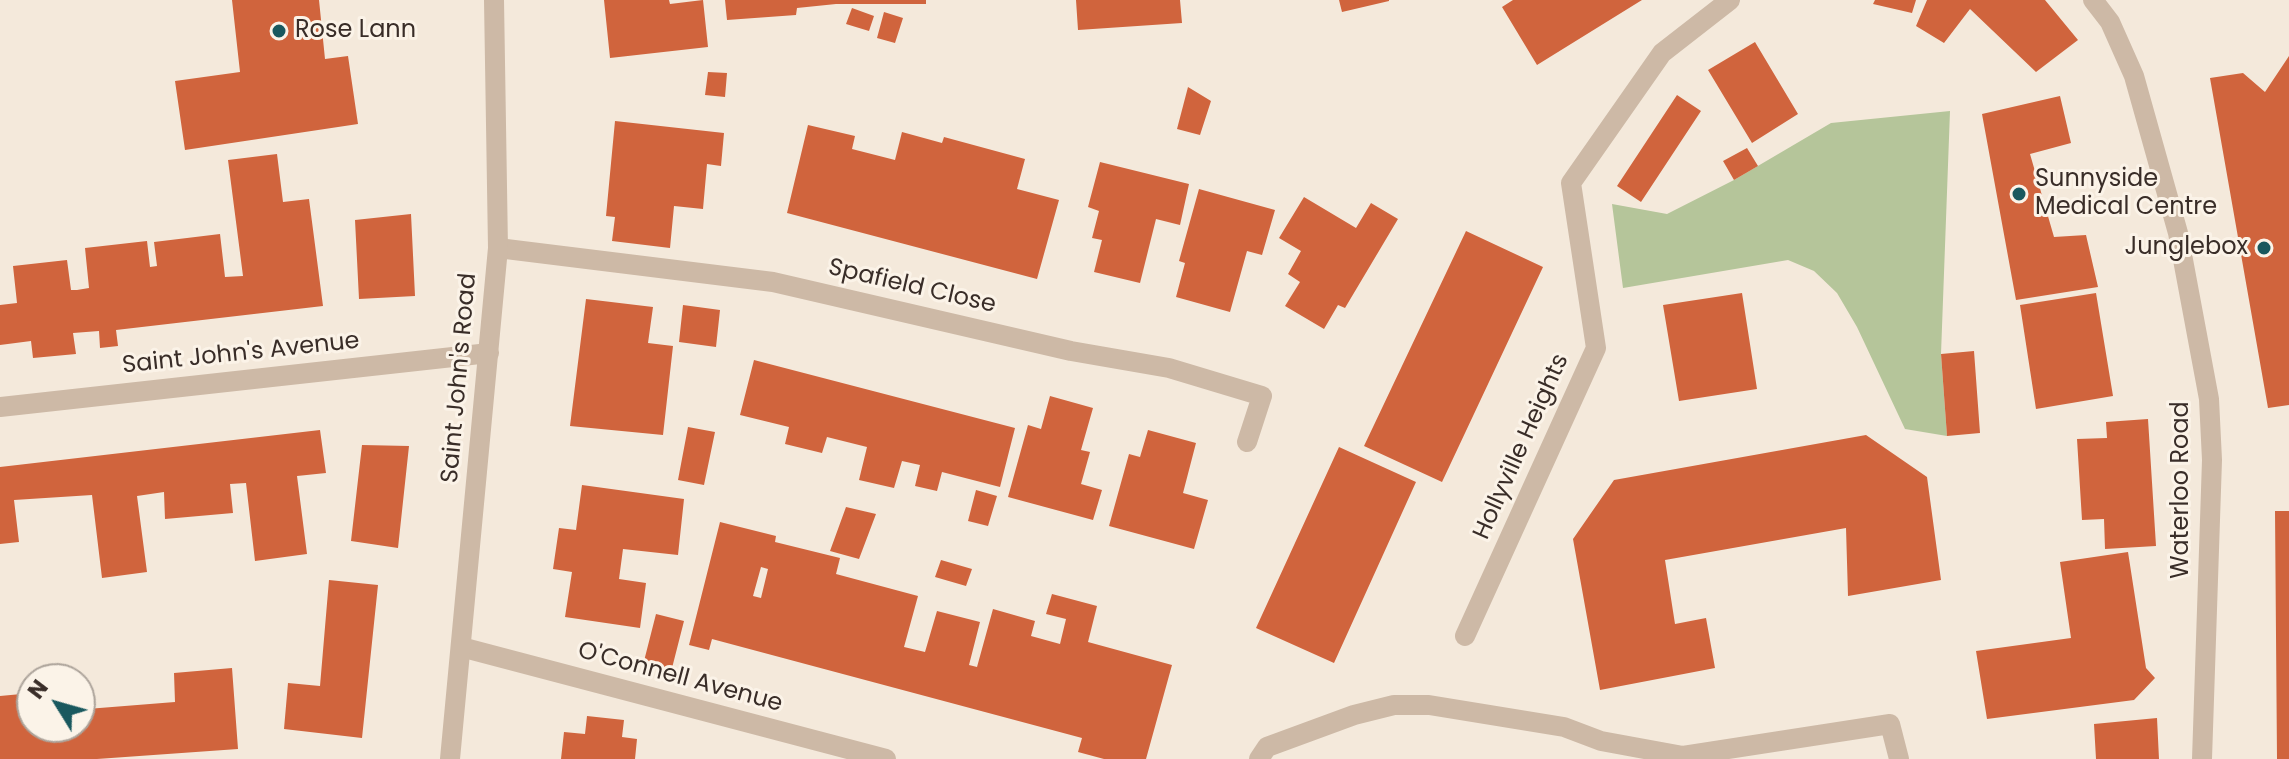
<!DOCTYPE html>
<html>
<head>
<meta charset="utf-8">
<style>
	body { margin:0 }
	#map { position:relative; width:2289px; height:759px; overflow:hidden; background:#f4e9db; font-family:Poppins,sans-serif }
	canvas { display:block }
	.north { position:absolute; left:16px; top:663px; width:80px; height:80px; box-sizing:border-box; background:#fbf3e8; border:2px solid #ada49b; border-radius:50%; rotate:307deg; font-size:22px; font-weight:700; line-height:32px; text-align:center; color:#392d28 }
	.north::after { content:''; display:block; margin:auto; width:28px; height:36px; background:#19585e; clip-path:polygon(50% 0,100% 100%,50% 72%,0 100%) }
</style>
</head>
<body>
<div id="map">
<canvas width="2289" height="759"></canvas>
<div class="north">N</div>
</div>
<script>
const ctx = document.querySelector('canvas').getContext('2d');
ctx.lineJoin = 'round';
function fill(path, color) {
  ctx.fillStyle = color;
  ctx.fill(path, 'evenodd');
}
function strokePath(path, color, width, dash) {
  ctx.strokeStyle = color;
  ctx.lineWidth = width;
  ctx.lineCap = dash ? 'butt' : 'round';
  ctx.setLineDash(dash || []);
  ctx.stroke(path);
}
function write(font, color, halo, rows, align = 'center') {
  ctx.font = font + ' Poppins,sans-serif';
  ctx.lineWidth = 6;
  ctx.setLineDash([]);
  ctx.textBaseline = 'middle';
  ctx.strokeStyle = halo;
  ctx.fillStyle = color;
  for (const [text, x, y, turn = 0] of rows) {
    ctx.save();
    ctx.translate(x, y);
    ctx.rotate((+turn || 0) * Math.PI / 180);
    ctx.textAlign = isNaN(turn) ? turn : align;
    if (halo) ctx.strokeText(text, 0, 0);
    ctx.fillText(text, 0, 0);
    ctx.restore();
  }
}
fill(new Path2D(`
	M 1950,111 L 1941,354 L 1947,436 L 1905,429 L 1857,327 L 1837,293 L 1814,271 L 1788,260 L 1623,288 L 1612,204 L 1667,214 L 1734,180 L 1831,123 Z`), '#b5c59a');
fill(new Path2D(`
	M 232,0 L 319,0 L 325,59 L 348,56 L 358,124 L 185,150 L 175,81 L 240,72 Z
	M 604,0 L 669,0 L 670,4 L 703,0 L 708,47 L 610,58 Z
	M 725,0 L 926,0 L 926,4 L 836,4 L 797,8 L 796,15 L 727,20 Z
	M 1076,0 L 1180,0 L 1182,23 L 1078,30 Z
	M 1339,0 L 1389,0 L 1389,1 L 1342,12 Z
	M 1513,0 L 1642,0 L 1537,65 L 1502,7 Z
	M 1875,0 L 1916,0 L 1912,13 L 1873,4 Z
	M 1927,0 L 2045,0 L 2078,40 L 2036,72 L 1970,9 L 1944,43 L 1916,26 Z
	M 852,8 L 874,16 L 869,31 L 846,24 Z
	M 884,12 L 903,18 L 895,43 L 877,38 Z
	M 1755,42 L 1798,114 L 1752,143 L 1708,70 Z
	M 2289,56 L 2289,405 L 2268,408 L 2210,78 L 2243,73 L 2265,92 Z
	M 708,72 L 727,73 L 725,97 L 705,95 Z
	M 1188,87 L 1211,101 L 1200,135 L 1177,129 Z
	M 1677,95 L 1701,111 L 1641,202 L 1617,186 Z
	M 2060,96 L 2071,143 L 2030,154 L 2054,237 L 2086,235 L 2098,287 L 2016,300 L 1982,114 Z
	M 615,121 L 724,133 L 721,166 L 707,164 L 703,209 L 674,206 L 670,248 L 612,241 L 615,217 L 606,216 Z
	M 808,125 L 855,136 L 852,149 L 895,160 L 902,132 L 942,143 L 944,137 L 1025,159 L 1017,189 L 1059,200 L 1037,279 L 787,213 Z
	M 1747,148 L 1758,166 L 1734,180 L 1723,161 Z
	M 277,154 L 283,202 L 309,199 L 323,306 L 116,330 L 118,346 L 100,348 L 99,331 L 73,333 L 76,354 L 33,358 L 31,341 L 0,345 L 0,305 L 17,303 L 13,266 L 67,260 L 71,290 L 77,290 L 89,288 L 85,248 L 147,241 L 150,267 L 157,266 L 154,242 L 220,234 L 225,277 L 243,276 L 228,160 Z
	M 1100,162 L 1189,184 L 1180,225 L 1156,219 L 1140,283 L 1094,272 L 1102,240 L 1092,238 L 1099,211 L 1088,207 Z
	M 1199,189 L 1275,210 L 1262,255 L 1247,251 L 1230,312 L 1176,297 L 1185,263 L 1179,261 Z
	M 1304,197 L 1356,228 L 1371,203 L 1398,219 L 1345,308 L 1338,305 L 1324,329 L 1285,306 L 1300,282 L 1288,274 L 1301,251 L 1279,238 Z
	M 411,214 L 415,296 L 359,299 L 355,220 Z
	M 1466,231 L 1543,267 L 1442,482 L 1364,446 Z
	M 1742,293 L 1757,389 L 1679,401 L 1663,305 Z
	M 2096,293 L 2113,396 L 2036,409 L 2020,305 Z
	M 586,299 L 653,307 L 648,343 L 673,346 L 663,435 L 570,426 Z
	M 683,305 L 720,310 L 716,347 L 679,342 Z
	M 1974,351 L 1980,433 L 1947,436 L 1941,354 Z
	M 754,360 L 1015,428 L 1000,487 L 942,472 L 937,491 L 915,486 L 920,465 L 902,461 L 894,488 L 859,480 L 867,447 L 827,437 L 822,453 L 785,444 L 789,427 L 740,415 Z
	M 1050,396 L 1093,408 L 1081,450 L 1090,452 L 1081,484 L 1102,490 L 1093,520 L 1008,497 L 1028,425 L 1041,429 Z
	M 2148,419 L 2156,546 L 2105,549 L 2104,519 L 2082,520 L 2077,439 L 2107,438 L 2106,422 Z
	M 688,427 L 715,432 L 704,485 L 678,480 Z
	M 320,430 L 326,473 L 297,476 L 307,554 L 255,561 L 246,483 L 230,484 L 233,513 L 165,519 L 164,492 L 137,496 L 147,572 L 102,578 L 92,495 L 14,500 L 19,542 L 0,544 L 0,467 Z
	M 1148,430 L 1196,443 L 1183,493 L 1208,500 L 1194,549 L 1109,526 L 1129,454 L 1140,457 Z
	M 1866,435 L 1927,477 L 1941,580 L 1848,596 L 1846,528 L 1665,560 L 1675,624 L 1706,618 L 1715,668 L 1600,690 L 1573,539 L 1614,480 Z
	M 362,445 L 409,446 L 398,548 L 351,541 Z
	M 1339,447 L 1416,482 L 1334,663 L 1256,628 Z
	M 582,485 L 684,499 L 678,555 L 623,549 L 619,579 L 646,583 L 640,628 L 565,617 L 572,572 L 553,569 L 559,528 L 576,530 Z
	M 976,490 L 997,496 L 988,526 L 968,521 Z
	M 846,507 L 876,514 L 859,559 L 830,551 Z
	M 2275,511 L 2289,511 L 2289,759 L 2277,759 Z
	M 720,522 L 776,536 L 775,542 L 840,558 L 836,574 L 918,596 L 904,647 L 925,652 L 937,611 L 980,622 L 969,665 L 977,667 L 993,609 L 1035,621 L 1031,636 L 1060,644 L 1066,619 L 1046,614 L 1052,594 L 1097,606 L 1088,642 L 1172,665 L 1146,759 L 1104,759 L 1078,752 L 1082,738 L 712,639 L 709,650 L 689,645 ZM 761,567 L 768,569 L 761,598 L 753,596 Z
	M 2128,552 L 2146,668 L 2155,678 L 2134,700 L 1987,719 L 1976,651 L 2071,638 L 2060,562 Z
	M 941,560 L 972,569 L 966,586 L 935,577 Z
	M 329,580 L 378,585 L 362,738 L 284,729 L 288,683 L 320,686 Z
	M 656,614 L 684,621 L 671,672 L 643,665 Z
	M 232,668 L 238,749 L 97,759 L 0,759 L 0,696 L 32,693 L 32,727 L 80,727 L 80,688 L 87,688 L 87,709 L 175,702 L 174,673 Z
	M 587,716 L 624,720 L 622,737 L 637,739 L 635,759 L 561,759 L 564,732 L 585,734 Z
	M 2157,718 L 2159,759 L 2096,759 L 2094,724 Z`), '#d0643d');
strokePath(new Path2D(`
	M 498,248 L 773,282 L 1071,351 L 1169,368 L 1262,396 L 1247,442
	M 0,407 L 489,353
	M 1465,636 L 1596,348 L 1571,183 L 1662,53 L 1730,0
	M 461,647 L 886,759
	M 1259,759 L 1267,747 L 1354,715 L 1394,705 L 1429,705 L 1564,727 L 1601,741 L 1683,756 L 1890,724 L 1899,759`), '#cdb9a6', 20);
strokePath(new Path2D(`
	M 2093,0 L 2110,22 L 2134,76 L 2178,233 L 2209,399 L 2212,460 L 2202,759
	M 450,759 L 498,248 L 494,0`), '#cdb9a6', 20);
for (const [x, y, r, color] of [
	[279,31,8,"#19585e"],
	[2019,194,8,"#19585e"],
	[2264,248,8,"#19585e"]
]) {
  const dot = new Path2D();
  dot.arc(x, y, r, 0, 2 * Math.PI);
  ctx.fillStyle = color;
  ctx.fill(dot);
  strokePath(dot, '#fbf3e8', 3);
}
write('24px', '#392d28', '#fbf3e8', [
	["Rose Lann",295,31],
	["Sunnyside",2035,180],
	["Medical Centre",2035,208],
	["Junglebox",2248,248,"right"]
], 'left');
write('24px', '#392d28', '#fbf3e8', [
	["Spafield Close",912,287,13],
	["Saint John's Avenue",241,354,-6],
	["Saint John's Road",460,378,-85],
	["Hollyville Heights",1522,447,-66],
	["Waterloo Road",2182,490,-90],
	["O'Connell Avenue",680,678,15]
]);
</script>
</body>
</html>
